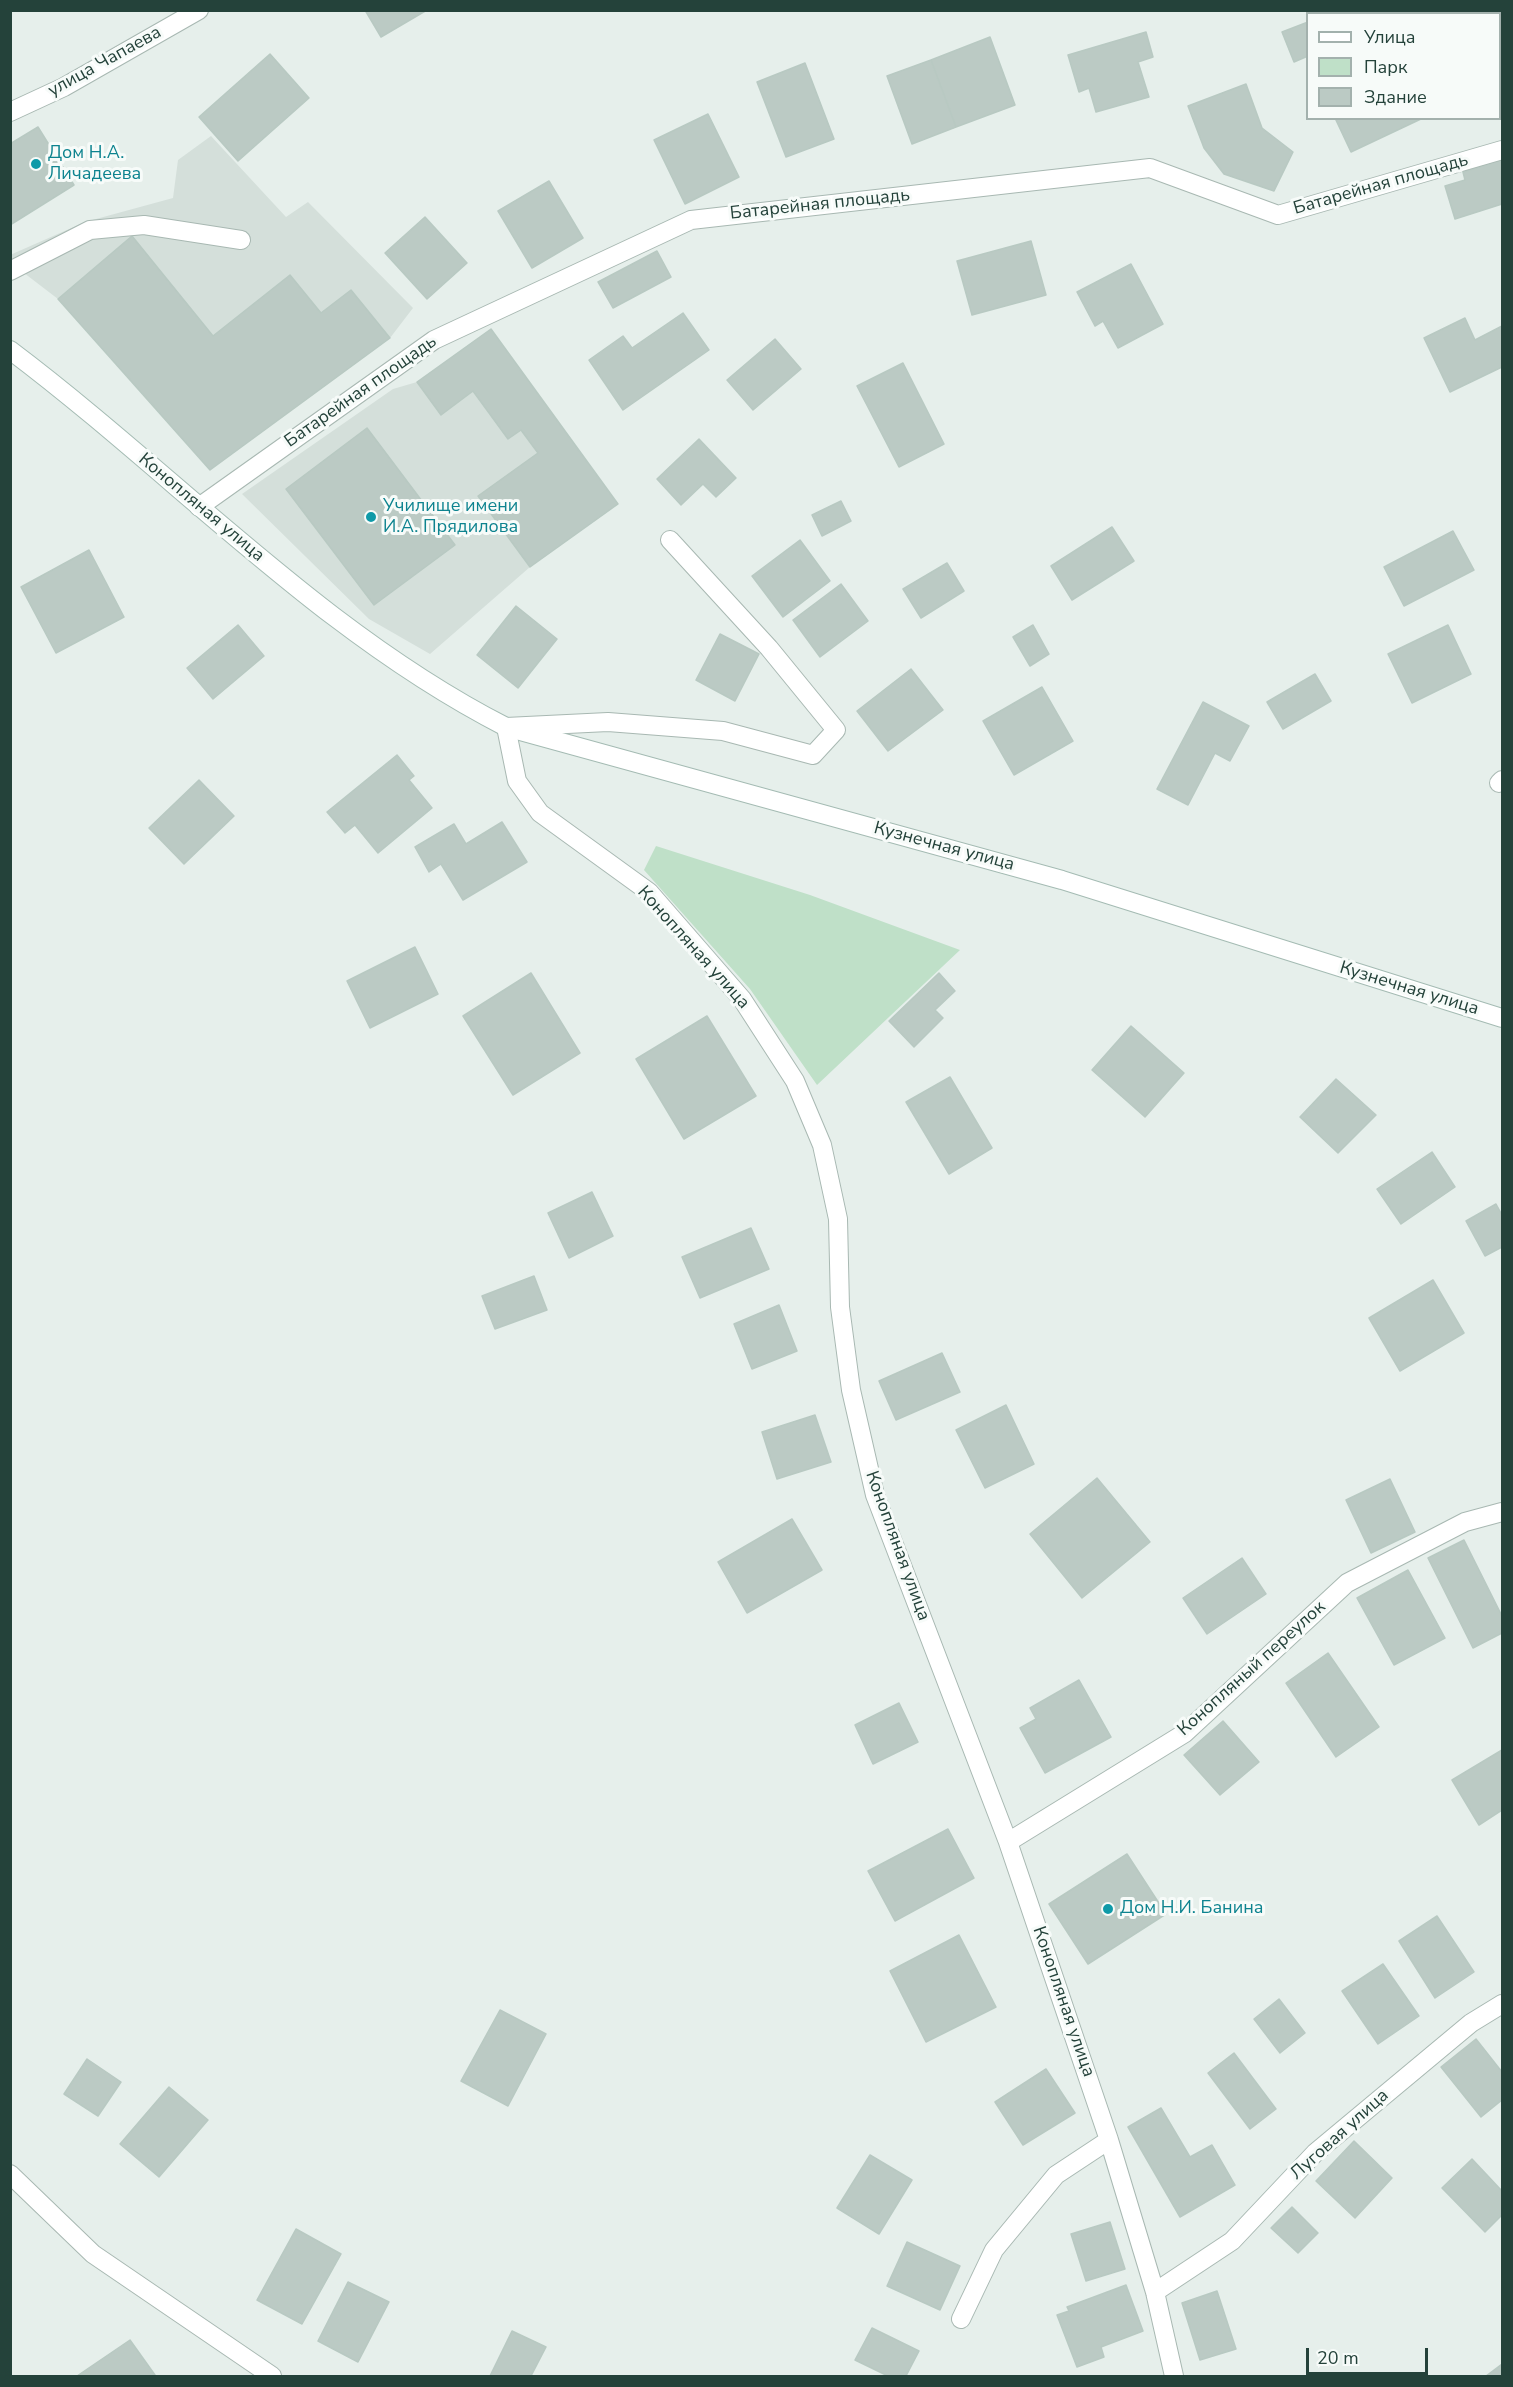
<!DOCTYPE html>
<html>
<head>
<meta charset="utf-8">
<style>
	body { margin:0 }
	#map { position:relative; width:1513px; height:2387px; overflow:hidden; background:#e6efeb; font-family:"Nunito Sans",sans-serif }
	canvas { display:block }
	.frame { position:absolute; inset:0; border:12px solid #24423a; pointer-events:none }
	.legend { position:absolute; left:1306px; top:12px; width:195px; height:108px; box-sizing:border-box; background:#f7fbf9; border:2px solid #a3b1ad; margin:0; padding:8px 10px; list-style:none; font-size:18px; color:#24423a }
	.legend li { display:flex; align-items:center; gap:12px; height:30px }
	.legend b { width:30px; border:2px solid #a3b1ad }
	.scale { position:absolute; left:1306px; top:2348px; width:122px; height:27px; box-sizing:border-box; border:3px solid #24423a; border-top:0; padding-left:8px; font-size:18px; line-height:21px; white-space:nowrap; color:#24423a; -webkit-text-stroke:4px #f7fbf9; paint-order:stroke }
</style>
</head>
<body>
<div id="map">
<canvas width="1513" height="2387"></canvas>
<div class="frame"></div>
<ul class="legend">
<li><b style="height:8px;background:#fff"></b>Улица</li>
<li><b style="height:16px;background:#bfe0c8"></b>Парк</li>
<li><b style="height:16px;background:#bbcac4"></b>Здание</li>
</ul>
<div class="scale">20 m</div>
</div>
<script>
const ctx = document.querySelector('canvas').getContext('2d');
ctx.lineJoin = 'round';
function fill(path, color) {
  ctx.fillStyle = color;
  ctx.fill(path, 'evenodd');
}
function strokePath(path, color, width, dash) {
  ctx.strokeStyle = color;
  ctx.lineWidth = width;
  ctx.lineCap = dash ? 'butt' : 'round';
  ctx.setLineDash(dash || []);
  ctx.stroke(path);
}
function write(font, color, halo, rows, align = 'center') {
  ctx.font = font + ' "Nunito Sans",sans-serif';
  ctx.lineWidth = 6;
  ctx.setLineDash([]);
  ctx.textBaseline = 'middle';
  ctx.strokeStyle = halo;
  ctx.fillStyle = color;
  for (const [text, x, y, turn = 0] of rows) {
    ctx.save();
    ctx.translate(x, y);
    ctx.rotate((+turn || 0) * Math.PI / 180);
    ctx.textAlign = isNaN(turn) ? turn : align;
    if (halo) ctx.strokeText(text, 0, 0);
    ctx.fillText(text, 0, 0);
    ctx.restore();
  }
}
fill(new Path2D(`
	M 211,136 L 286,217 L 308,202 L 413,308 L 390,338 L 210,470 L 58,299 L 11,263 L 10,255 L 85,222 L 173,198 L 178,160 Z
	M 491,329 L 618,504 L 530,567 L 430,654 L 369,619 L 242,494 L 393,389 L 417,382 Z`), '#d4dfda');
fill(new Path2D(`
	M 656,846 L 810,895 L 960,950 L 817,1085 L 750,989 L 644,870 Z`), '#bfe0c8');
const building = new Path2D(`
	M 365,10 L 427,10 L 381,37 Z
	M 1308,22 L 1308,56 L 1294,62 L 1282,32 Z
	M 1146,32 L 1153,57 L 1138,62 L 1149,97 L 1096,112 L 1089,88 L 1079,92 L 1068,55 Z
	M 990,37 L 1015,105 L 956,127 L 931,60 Z
	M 270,54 L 309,98 L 238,161 L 199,117 Z
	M 931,60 L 956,127 L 912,144 L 887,76 Z
	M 805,63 L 834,139 L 786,157 L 757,82 Z
	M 1246,84 L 1262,128 L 1293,152 L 1274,191 L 1224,174 L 1204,148 L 1188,106 Z
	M 708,114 L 739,177 L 685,204 L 654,140 Z
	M 1335,118 L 1423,118 L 1351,152 Z
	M 38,127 L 74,185 L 10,225 L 10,144 Z
	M 1501,160 L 1502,204 L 1455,219 L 1445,186 L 1465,180 L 1463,172 Z
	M 549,181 L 583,238 L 532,268 L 498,211 Z
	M 425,217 L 467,263 L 427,299 L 385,253 Z
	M 132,236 L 213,336 L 290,275 L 321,313 L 351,290 L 390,338 L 210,470 L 58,299 Z
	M 1031,241 L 1046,295 L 972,315 L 957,261 Z
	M 657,251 L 671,277 L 613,308 L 598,282 Z
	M 1131,264 L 1163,324 L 1118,348 L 1103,321 L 1095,326 L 1077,292 Z
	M 683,313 L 709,350 L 623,410 L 589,360 L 623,336 L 632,348 Z
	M 1465,318 L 1475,340 L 1502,326 L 1502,367 L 1450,392 L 1424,338 Z
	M 491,329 L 618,504 L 530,567 L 478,496 L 538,453 L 521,430 L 508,439 L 473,391 L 441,415 L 417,382 Z
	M 775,339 L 801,369 L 753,410 L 727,380 Z
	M 903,363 L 944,444 L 899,467 L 857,386 Z
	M 367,428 L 455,545 L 374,605 L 286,489 Z
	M 699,439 L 736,478 L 716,497 L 703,484 L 681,505 L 657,479 Z
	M 841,501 L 851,521 L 822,536 L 812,515 Z
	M 1112,527 L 1134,561 L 1072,600 L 1051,566 Z
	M 1453,531 L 1474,570 L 1404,606 L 1384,567 Z
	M 800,540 L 830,581 L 783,617 L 752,576 Z
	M 89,550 L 124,617 L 56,653 L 21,587 Z
	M 947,563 L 964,591 L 921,618 L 903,589 Z
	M 841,584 L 868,621 L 820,657 L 793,620 Z
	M 516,606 L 557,639 L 518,688 L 477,655 Z
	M 238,625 L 264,656 L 213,699 L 187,668 Z
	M 1033,625 L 1049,654 L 1030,666 L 1013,637 Z
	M 1448,625 L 1471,674 L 1412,703 L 1388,654 Z
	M 720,634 L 759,654 L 735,701 L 696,680 Z
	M 911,669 L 943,710 L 888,751 L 857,711 Z
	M 1315,674 L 1331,701 L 1283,729 L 1267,702 Z
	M 1042,687 L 1073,741 L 1014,775 L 983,721 Z
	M 1203,702 L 1249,726 L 1230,761 L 1215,753 L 1188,805 L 1157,789 Z
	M 397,755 L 414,776 L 409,780 L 432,808 L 378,853 L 355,825 L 345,833 L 327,812 Z
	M 199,780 L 234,816 L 184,864 L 149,828 Z
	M 502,822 L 527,862 L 463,900 L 441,864 L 429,872 L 415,847 L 454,824 L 466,844 Z
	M 415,947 L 438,994 L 370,1028 L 347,981 Z
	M 531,973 L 580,1053 L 513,1095 L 463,1016 Z
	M 939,973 L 955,991 L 935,1010 L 943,1018 L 914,1047 L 889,1021 Z
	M 707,1016 L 756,1096 L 684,1139 L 636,1059 Z
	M 1131,1026 L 1184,1073 L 1145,1117 L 1092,1070 Z
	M 950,1077 L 992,1148 L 949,1174 L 906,1102 Z
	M 1336,1079 L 1376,1115 L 1338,1153 L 1300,1117 Z
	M 1432,1152 L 1455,1187 L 1401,1224 L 1377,1189 Z
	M 592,1192 L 613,1236 L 569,1258 L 548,1213 Z
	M 1496,1204 L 1502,1215 L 1502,1247 L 1485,1256 L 1466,1221 Z
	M 751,1228 L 769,1269 L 700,1298 L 682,1257 Z
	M 534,1276 L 547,1310 L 495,1329 L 482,1296 Z
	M 1433,1280 L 1464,1333 L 1400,1371 L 1369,1318 Z
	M 779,1305 L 797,1351 L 752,1369 L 734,1324 Z
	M 942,1353 L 960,1392 L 896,1420 L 879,1381 Z
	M 1006,1405 L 1034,1464 L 985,1488 L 956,1430 Z
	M 815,1415 L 831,1462 L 777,1479 L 762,1432 Z
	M 1097,1478 L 1150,1542 L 1082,1598 L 1030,1534 Z
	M 1390,1479 L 1415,1532 L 1371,1553 L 1346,1500 Z
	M 792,1519 L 822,1570 L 747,1613 L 718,1562 Z
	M 1464,1540 L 1502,1616 L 1502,1633 L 1473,1648 L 1428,1558 Z
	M 1242,1558 L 1266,1594 L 1207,1634 L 1183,1598 Z
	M 1408,1570 L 1445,1638 L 1394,1665 L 1357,1598 Z
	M 1328,1653 L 1379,1727 L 1336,1757 L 1286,1683 Z
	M 1079,1680 L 1111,1737 L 1045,1773 L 1020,1728 L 1036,1719 L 1030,1708 Z
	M 899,1703 L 918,1742 L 873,1764 L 855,1725 Z
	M 1223,1721 L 1259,1762 L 1220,1795 L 1184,1755 Z
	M 1502,1750 L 1502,1810 L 1479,1825 L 1452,1780 Z
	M 948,1829 L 974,1878 L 895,1921 L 868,1871 Z
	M 1127,1854 L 1166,1914 L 1088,1964 L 1049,1904 Z
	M 1437,1916 L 1474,1972 L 1435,1998 L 1399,1941 Z
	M 959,1935 L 996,2007 L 926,2042 L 890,1971 Z
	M 1383,1964 L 1419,2016 L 1378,2044 L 1342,1991 Z
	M 1279,1999 L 1305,2033 L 1280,2053 L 1254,2019 Z
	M 500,2010 L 546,2034 L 508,2106 L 461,2081 Z
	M 1476,2039 L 1502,2072 L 1502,2100 L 1481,2117 L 1441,2067 Z
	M 1234,2053 L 1276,2109 L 1250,2129 L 1208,2073 Z
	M 87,2059 L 121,2082 L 98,2116 L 64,2094 Z
	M 1046,2069 L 1075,2113 L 1023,2145 L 995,2102 Z
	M 169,2087 L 208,2120 L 159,2177 L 120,2144 Z
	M 1161,2108 L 1190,2157 L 1212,2145 L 1235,2185 L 1180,2217 L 1128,2127 Z
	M 1354,2141 L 1392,2178 L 1355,2218 L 1316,2181 Z
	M 870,2155 L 912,2180 L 879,2234 L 837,2208 Z
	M 1472,2159 L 1502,2191 L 1502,2215 L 1485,2232 L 1442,2188 Z
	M 1292,2207 L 1318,2233 L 1298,2253 L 1271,2228 Z
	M 1110,2222 L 1125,2269 L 1086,2281 L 1071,2234 Z
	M 296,2229 L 341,2254 L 302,2324 L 257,2300 Z
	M 907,2242 L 960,2266 L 940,2310 L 887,2286 Z
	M 348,2282 L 389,2302 L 358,2362 L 318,2341 Z
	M 1126,2285 L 1143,2331 L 1101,2347 L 1104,2357 L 1077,2367 L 1057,2315 L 1069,2311 L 1067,2307 Z
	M 1217,2291 L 1236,2349 L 1200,2360 L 1182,2303 Z
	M 872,2328 L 919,2351 L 906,2376 L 888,2376 L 855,2360 Z
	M 512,2331 L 546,2347 L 531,2376 L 490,2376 Z
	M 130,2340 L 155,2375 L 152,2376 L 77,2376 Z
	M 1502,2364 L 1502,2376 L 1486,2376 Z`);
fill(building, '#bbcac4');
strokePath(building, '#b8c9c2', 1.5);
const lane = new Path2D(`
	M 10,271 L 90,230 L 144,225 L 241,240`);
const street = new Path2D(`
	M 10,112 L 64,87 L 199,10
	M 199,507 L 434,340 L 691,220 L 1150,168 L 1278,215 L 1502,150
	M 670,540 L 769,648 L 836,730 L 813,755 L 723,731 L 608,722 L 506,727 L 517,781 L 540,813 L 649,892 L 742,999 L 795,1081 L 822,1145 L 838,1219 L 840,1307 L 851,1390 L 875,1495 L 1008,1842 L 1109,2140 L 1155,2292 L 1174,2376
	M 1499,783 L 1502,780
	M 1008,1842 L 1185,1733 L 1347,1583 L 1465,1522 L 1502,1512
	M 10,2174 L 93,2254 L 272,2376
	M 1155,2292 L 1232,2241 L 1315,2153 L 1471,2023 L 1502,2004
	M 961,2319 L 994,2250 L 1056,2175 L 1109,2140`);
const secondary = new Path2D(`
	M 10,350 C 176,475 320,632 506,727 L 1062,880 L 1502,1018`);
strokePath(lane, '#a8b8b2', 20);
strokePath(street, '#a8b8b2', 20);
strokePath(secondary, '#a4bbb3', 20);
strokePath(lane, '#fff', 18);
strokePath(street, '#fff', 18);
strokePath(secondary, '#fff', 18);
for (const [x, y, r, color] of [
	[36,164,6,"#0f9aa8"],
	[371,517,6,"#0f9aa8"],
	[1108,1909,6,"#0f9aa8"]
]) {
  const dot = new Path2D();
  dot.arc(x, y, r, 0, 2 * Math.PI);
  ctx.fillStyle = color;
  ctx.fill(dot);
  strokePath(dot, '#f7fbf9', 2);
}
write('18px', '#24423a', '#f7fbf9', [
	["улица Чапаева",105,62,-29],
	["Батарейная площадь",1381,185,-16],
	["Батарейная площадь",820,205,-6],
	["Батарейная площадь",361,392,-35],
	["Конопляная улица",201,508,40],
	["Кузнечная улица",944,847,15],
	["Конопляная улица",693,948,48],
	["Кузнечная улица",1409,989,17],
	["Конопляная улица",897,1546,70],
	["Конопляный переулок",1252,1669,-42],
	["Конопляная улица",1063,2002,71],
	["Луговая улица",1340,2135,-42]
]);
write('18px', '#0d838f', '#f7fbf9', [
	["Дом Н.А.",48,154],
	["Личадеева",48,175],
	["Училище имени",383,507],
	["И.А. Прядилова",383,528],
	["Дом Н.И. Банина",1120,1909]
], 'left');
</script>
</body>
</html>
